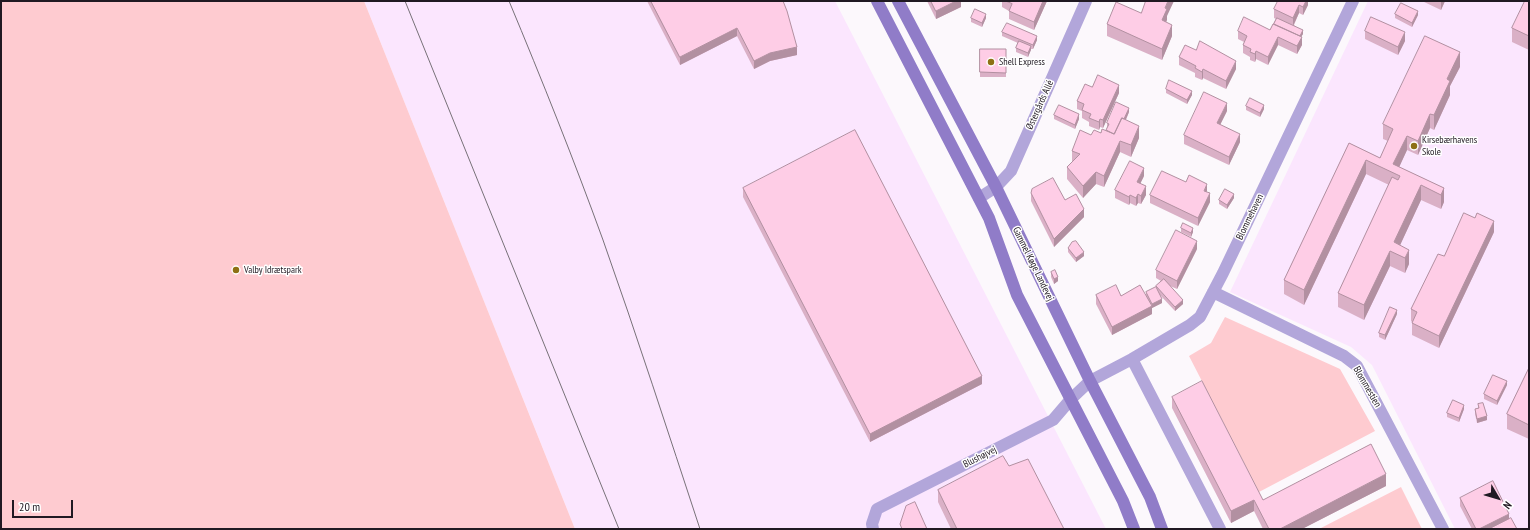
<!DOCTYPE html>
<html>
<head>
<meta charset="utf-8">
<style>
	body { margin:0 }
	#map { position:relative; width:1530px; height:530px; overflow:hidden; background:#fcf8fc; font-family:"PT Sans Narrow",sans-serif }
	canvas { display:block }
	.frame { position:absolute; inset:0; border:2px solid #201922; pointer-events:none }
	.north { position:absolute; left:1478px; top:478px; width:40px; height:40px; -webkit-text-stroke:3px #fff; paint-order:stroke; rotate:128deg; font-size:11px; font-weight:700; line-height:16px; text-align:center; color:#201922 }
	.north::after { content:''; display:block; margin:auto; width:14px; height:18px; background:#201922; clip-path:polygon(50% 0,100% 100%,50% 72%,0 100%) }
	.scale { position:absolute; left:12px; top:500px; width:61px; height:18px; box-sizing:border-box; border:2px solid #201922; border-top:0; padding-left:5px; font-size:12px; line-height:14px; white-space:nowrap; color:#201922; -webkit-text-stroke:3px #fff; paint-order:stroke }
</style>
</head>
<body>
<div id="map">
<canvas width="1530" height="530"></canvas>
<div class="frame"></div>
<div class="north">N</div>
<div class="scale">20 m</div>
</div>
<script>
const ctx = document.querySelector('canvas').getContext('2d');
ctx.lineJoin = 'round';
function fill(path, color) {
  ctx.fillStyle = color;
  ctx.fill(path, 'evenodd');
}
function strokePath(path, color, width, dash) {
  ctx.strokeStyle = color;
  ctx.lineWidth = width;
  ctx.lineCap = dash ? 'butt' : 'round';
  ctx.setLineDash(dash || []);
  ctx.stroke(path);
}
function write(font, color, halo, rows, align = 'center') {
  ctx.font = font + ' "PT Sans Narrow",sans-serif';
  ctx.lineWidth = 3;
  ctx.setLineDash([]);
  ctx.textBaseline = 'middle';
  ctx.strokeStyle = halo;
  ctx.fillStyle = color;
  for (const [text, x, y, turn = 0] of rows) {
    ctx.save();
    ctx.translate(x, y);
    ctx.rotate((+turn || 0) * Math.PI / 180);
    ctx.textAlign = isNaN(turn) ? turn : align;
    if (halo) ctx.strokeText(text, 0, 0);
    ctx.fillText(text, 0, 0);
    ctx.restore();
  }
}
fill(new Path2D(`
	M 364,1 L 835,1 L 1106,529 L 575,529 Z
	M 1368,1 L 1529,1 L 1529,529 L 1455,529 L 1372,365 L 1351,347 L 1230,292 Z`), '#fbe6fe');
fill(new Path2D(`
	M 1,1 L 364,1 L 575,529 L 1,529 Z
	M 1225,317 L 1340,369 L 1375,431 L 1259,492 L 1189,356 L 1211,343 Z
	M 1401,487 L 1422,529 L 1319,529 Z`), '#fecbd0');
strokePath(new Path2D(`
	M 979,198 L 996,187 L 1011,171 L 1086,1
	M 1213,292 L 1344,356 L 1357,366 L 1443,529
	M 1132,359 L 1220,529
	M 873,529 L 872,524 L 877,509 L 1053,420 L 1071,399 L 1090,381 L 1132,359 L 1190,325 L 1200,317 L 1223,273 L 1353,1`), '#b2a6da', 12);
strokePath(new Path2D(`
	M 877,1 L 989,218 L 1017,295 L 1123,501 L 1134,529
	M 898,1 L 996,187 L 1090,381 L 1150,497 L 1162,529`), '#907cc8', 12);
strokePath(new Path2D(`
	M 405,1 L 619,529
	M 509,1 C 542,80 574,160 603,240 C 637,336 668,432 700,529`), '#777178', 1);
fill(new Path2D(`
	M 647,1 L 783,1 L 797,55 L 770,61 L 754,69 L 737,36 L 680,65 Z
	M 927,1 L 961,1 L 961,7 L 936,19 Z
	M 1002,1 L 1047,1 L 1034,30 L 1009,19 L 1009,11 L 1002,7 Z
	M 1308,1 L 1308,5 L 1303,15 L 1299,13 L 1294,25 L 1303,34 L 1301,36 L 1302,45 L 1297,54 L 1278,45 L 1268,65 L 1256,59 L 1255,62 L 1250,60 L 1250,57 L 1243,53 L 1243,45 L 1244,42 L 1238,39 L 1238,31 L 1270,30 L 1276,19 L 1274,18 L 1274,9 Z
	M 1422,1 L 1445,1 L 1441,10 Z
	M 1529,1 L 1529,50 L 1512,42 L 1512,28 Z
	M 1141,13 L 1167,16 L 1166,22 L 1172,36 L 1162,60 L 1107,36 L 1107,24 Z
	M 1395,14 L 1418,15 L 1412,27 L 1395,18 Z
	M 971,18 L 986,18 L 982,27 L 971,22 Z
	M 1365,31 L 1405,41 L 1398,55 L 1365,39 Z
	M 1002,32 L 1037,40 L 1033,49 L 1031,49 L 1028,57 L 1016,52 L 1016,48 L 1018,43 L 1002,36 Z
	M 980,49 L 1006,49 L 1006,77 L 980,77 Z
	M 1196,50 L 1236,69 L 1226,89 L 1203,78 L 1202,80 L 1195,77 L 1195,73 L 1179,65 L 1179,57 Z
	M 1460,67 L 1450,86 L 1450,95 L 1434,130 L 1430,128 L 1418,155 L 1407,150 L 1399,167 L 1444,188 L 1444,202 L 1441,209 L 1421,200 L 1400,245 L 1409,264 L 1405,273 L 1390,266 L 1364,320 L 1338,307 L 1338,293 L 1389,185 L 1366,174 L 1304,305 L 1284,294 L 1284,280 L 1349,143 L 1380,158 L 1388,141 L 1383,139 L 1383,124 Z
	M 1092,87 L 1119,93 L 1103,128 L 1100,127 L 1099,130 L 1089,126 L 1089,122 L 1082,118 L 1082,111 L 1077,109 L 1077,101 Z
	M 1166,89 L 1192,95 L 1187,104 L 1166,93 Z
	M 1246,106 L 1264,109 L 1260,117 L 1246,110 Z
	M 1227,111 L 1220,125 L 1240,142 L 1229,165 L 1184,144 L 1184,135 Z
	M 1129,112 L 1126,120 L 1139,138 L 1131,157 L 1120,152 L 1104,187 L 1096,184 L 1083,198 L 1067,179 L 1067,167 L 1072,162 L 1072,151 L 1091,135 L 1106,131 L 1107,127 L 1107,123 Z
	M 1054,115 L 1079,119 L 1075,129 L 1054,119 Z
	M 1144,176 L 1140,184 L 1146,195 L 1141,204 L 1138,203 L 1136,206 L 1130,203 L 1129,205 L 1115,198 L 1115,190 Z
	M 743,188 L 982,384 L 870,442 L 743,197 Z
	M 1207,192 L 1210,202 L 1198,226 L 1150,203 L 1150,195 Z
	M 1031,193 L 1065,200 L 1084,217 L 1054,247 L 1031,201 Z
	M 1234,198 L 1227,209 L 1219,204 L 1219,200 Z
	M 1181,228 L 1193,232 L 1191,237 L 1181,232 Z
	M 1494,232 L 1439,348 L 1412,335 L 1412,322 L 1411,321 L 1411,309 L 1444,256 Z
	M 1068,248 L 1084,256 L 1076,262 L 1068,252 Z
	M 1197,249 L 1177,289 L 1170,286 L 1183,304 L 1175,311 L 1160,295 L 1162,303 L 1152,308 L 1152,307 L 1152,314 L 1112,335 L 1096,304 L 1096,295 L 1146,296 L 1146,292 L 1156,287 L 1156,286 L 1161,281 L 1156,278 L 1156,270 Z
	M 1051,272 L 1058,281 L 1054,284 L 1051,277 Z
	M 1397,314 L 1385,340 L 1379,337 L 1379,333 Z
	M 1529,368 L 1529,439 L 1507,429 L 1507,414 Z
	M 1507,385 L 1497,405 L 1484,399 L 1484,394 Z
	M 1172,397 L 1263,500 L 1386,486 L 1302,529 L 1263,529 L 1254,511 L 1231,523 L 1172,408 Z
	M 1478,404 L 1487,420 L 1477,423 L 1475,414 L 1475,409 L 1478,408 Z
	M 1464,409 L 1459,422 L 1447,417 L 1447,413 Z
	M 1009,466 L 1064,529 L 951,529 L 938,502 L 938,490 Z
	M 1460,498 L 1509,519 L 1517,529 L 1472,529 L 1460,506 Z`), '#dab0c6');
fill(new Path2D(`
	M 956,1 L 961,1 L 961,7 L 936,19 L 936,11 Z
	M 1043,1 L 1047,1 L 1034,30 L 1034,22 Z
	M 1168,1 L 1174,1 L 1167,16 L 1167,20 L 1162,32 L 1162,20 L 1165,8 Z
	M 1306,1 L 1308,1 L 1308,5 L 1303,15 L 1303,7 Z
	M 1441,1 L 1445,1 L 1441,10 Z
	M 1299,5 L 1299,13 L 1293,26 L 1293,18 Z
	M 1418,11 L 1418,15 L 1412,27 L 1412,23 Z
	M 986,14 L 986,18 L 982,27 L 982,23 Z
	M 1172,25 L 1172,36 L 1162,60 L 1162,49 Z
	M 737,28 L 737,36 L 680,65 L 680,57 Z
	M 1303,30 L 1303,34 L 1298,42 L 1298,38 Z
	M 1405,32 L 1405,41 L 1398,55 L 1398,47 Z
	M 1037,36 L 1037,40 L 1033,49 L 1033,45 Z
	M 1278,37 L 1278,45 L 1268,65 L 1268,57 Z
	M 1302,37 L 1302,45 L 1297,54 L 1297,46 Z
	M 1031,46 L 1031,50 L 1028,57 L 1028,53 Z
	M 797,47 L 797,55 L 770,61 L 754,69 L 754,61 L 770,53 Z
	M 1256,51 L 1256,59 L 1255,62 L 1255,54 Z
	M 1460,52 L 1460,67 L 1450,86 L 1450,95 L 1434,130 L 1434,115 L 1447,79 Z
	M 1236,61 L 1236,69 L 1226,89 L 1226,81 Z
	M 1203,69 L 1203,78 L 1202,80 L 1202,72 Z
	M 1119,85 L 1119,93 L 1103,128 L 1103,120 Z
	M 1192,91 L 1192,95 L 1187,104 L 1187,100 Z
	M 1227,103 L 1227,111 L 1217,131 L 1217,123 Z
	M 1264,105 L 1264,109 L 1260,117 L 1260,113 Z
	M 1129,108 L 1129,112 L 1117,139 L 1117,135 Z
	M 1079,114 L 1079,119 L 1075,129 L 1075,125 Z
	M 1430,114 L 1430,128 L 1418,155 L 1418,141 Z
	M 1100,119 L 1100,127 L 1099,130 L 1099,122 Z
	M 1139,126 L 1139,138 L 1131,157 L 1131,145 Z
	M 1240,134 L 1240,142 L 1229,165 L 1229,157 Z
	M 1407,136 L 1407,150 L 1396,174 L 1393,164 Z
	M 1120,141 L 1120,152 L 1104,187 L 1104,176 Z
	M 1366,160 L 1366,174 L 1304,305 L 1304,290 Z
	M 1144,168 L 1144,176 L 1137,190 L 1137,182 Z
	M 1096,172 L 1096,184 L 1083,198 L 1083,186 Z
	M 1207,184 L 1207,192 L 1204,191 Z
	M 1421,185 L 1421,200 L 1396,254 L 1394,242 Z
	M 1146,186 L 1146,195 L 1141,204 L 1141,196 Z
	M 1444,188 L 1444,202 L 1441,209 L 1441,195 Z
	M 1210,193 L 1210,202 L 1198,226 L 1198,218 Z
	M 1138,194 L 1138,203 L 1136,206 L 1136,198 Z
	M 1234,194 L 1234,198 L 1227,209 L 1227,205 Z
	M 1130,195 L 1130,203 L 1129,205 L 1129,197 Z
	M 1084,209 L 1084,217 L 1054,247 L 1054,239 Z
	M 1494,221 L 1494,232 L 1439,348 L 1439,336 Z
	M 1193,228 L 1193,232 L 1191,237 L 1191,233 Z
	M 1197,241 L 1197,249 L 1177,289 L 1177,281 Z
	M 1409,250 L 1409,264 L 1405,273 L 1405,258 Z
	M 1390,251 L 1390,266 L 1364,320 L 1364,305 Z
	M 1084,252 L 1084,256 L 1076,262 L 1076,258 Z
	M 1058,277 L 1058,281 L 1054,284 L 1054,279 Z
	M 1162,299 L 1162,303 L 1152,308 L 1152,304 Z
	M 1183,300 L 1183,304 L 1175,311 L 1175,307 Z
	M 1152,306 L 1152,314 L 1112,335 L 1112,327 Z
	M 1397,310 L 1397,314 L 1385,340 L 1385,335 Z
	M 982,376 L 982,384 L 870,442 L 870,434 Z
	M 1507,381 L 1507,385 L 1497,405 L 1497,401 Z
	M 1464,405 L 1464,409 L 1459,422 L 1459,418 Z
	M 1487,416 L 1487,420 L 1477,423 L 1477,419 Z
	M 1386,474 L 1386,486 L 1302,529 L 1280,529 Z
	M 1254,500 L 1254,511 L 1231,523 L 1231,511 Z
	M 1509,514 L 1509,522 L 1495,529 L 1479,529 Z`), '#b290a1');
const building = new Path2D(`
	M 651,1 L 783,1 L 787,11 L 797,47 L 770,53 L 754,61 L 737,28 L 680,57 Z
	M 931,1 L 956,1 L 936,11 Z
	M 1006,1 L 1043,1 L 1034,22 L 1009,11 L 1012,4 Z
	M 1146,1 L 1168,1 L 1165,8 L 1167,9 L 1162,20 L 1172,25 L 1162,49 L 1107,24 L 1116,2 L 1141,13 Z
	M 1278,1 L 1306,1 L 1303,7 L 1299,5 L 1293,18 L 1274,9 Z
	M 1525,1 L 1529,1 L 1529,36 L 1512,28 Z
	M 1401,3 L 1418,11 L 1412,23 L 1395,14 Z
	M 975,9 L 986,14 L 982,23 L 971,18 Z
	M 1244,17 L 1270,30 L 1273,24 L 1302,37 L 1297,46 L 1278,37 L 1268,57 L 1256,51 L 1255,54 L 1250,52 L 1251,49 L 1243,45 L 1247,36 L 1238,31 Z
	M 1371,17 L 1405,32 L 1398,47 L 1365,31 Z
	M 1277,18 L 1303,30 L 1300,36 L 1274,24 Z
	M 1007,23 L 1037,36 L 1033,45 L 1002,32 Z
	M 1425,36 L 1460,52 L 1447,79 L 1450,81 L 1434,115 L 1430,114 L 1418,141 L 1407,136 L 1393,164 L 1444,188 L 1441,195 L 1421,185 L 1394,242 L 1409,250 L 1405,258 L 1390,251 L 1364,305 L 1338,293 L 1392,177 L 1398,180 L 1400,176 L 1366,160 L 1304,290 L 1284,280 L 1349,143 L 1380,158 L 1393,129 L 1383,124 Z
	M 1019,41 L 1031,46 L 1028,53 L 1016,48 Z
	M 1200,41 L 1236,61 L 1226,81 L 1203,69 L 1202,72 L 1195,68 L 1196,66 L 1179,57 L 1185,45 L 1196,50 Z
	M 980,49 L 1006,49 L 1006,73 L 980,72 Z
	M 1098,75 L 1119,85 L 1103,120 L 1100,119 L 1099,122 L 1089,118 L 1091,114 L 1082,110 L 1084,104 L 1077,101 L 1085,84 L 1092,87 Z
	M 1169,80 L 1192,91 L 1187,100 L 1166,89 Z
	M 1204,92 L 1227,103 L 1217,123 L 1240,134 L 1229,157 L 1184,135 Z
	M 1250,98 L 1264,105 L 1260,113 L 1246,106 Z
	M 1116,102 L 1129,108 L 1124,119 L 1122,118 L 1114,134 L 1106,130 L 1109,124 L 1107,123 Z
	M 1059,105 L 1079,114 L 1075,125 L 1054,115 Z
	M 1122,118 L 1139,126 L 1131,145 L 1120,141 L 1104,176 L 1096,172 L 1083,186 L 1067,167 L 1080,154 L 1072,151 L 1080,130 L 1091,135 L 1094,130 L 1101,133 L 1102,129 L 1114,134 Z
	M 855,130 L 982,376 L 870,434 L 743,188 Z
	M 1130,161 L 1144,168 L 1137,182 L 1146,186 L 1141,196 L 1138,194 L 1136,198 L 1130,195 L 1129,197 L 1115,190 Z
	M 1162,171 L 1186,182 L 1189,175 L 1207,184 L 1204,191 L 1210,193 L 1198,218 L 1150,195 Z
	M 1053,178 L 1065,200 L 1076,194 L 1084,209 L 1054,239 L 1031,193 L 1032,189 Z
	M 1225,189 L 1234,194 L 1227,205 L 1219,200 Z
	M 1464,213 L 1475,218 L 1477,213 L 1494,221 L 1439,336 L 1412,323 L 1417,312 L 1411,309 L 1438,254 L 1444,256 Z
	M 1183,223 L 1193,228 L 1191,233 L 1181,228 Z
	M 1176,230 L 1197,241 L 1177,281 L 1156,270 Z
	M 1076,241 L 1084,252 L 1076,258 L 1068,248 L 1072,242 Z
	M 1055,270 L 1058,277 L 1054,279 L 1051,272 Z
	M 1164,279 L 1183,300 L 1175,307 L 1156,286 Z
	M 1116,285 L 1121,296 L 1140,285 L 1152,306 L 1112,327 L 1096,295 Z
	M 1156,287 L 1162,299 L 1152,304 L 1146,292 Z
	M 1390,307 L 1397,310 L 1385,335 L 1379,333 Z
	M 1529,368 L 1529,425 L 1507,414 Z
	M 1493,375 L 1507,381 L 1497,401 L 1484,394 Z
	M 1202,381 L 1263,500 L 1371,444 L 1386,474 L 1280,529 L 1269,529 L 1254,500 L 1231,511 L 1172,397 Z
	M 1453,400 L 1464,405 L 1459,418 L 1447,413 Z
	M 1483,403 L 1487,416 L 1477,419 L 1475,409 L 1479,408 L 1478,404 Z
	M 1003,456 L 1009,466 L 1028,459 L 1064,529 L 957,529 L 938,490 Z
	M 1493,481 L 1509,514 L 1479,529 L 1476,529 L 1460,498 Z
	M 915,502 L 927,529 L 902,529 L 900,524 L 906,506 Z
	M 1511,518 L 1517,529 L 1489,529 Z`);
fill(building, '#fecde6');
strokePath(building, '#b290a1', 1);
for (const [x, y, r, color] of [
	[991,62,4,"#8d7014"],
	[1414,146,4,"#8d7014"],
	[236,270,4,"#8d7014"]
]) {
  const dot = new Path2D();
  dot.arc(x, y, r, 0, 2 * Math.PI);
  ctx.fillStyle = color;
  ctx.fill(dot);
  strokePath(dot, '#fff', 1.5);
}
write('10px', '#201922', '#fff', [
	["Shell Express",999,62],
	["Kirsebærhavens",1422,140],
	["Skole",1422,152],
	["Valby Idrætspark",244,270]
], 'left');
write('10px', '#201922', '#fff', [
	["Østergårds Allé",1040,105,-66],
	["Blommehaven",1250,217,-64],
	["Gammel Køge Landevej",1033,264,64],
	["Blommestien",1367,387,60],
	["Blushøjvej",980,457,-27]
]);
</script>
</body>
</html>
